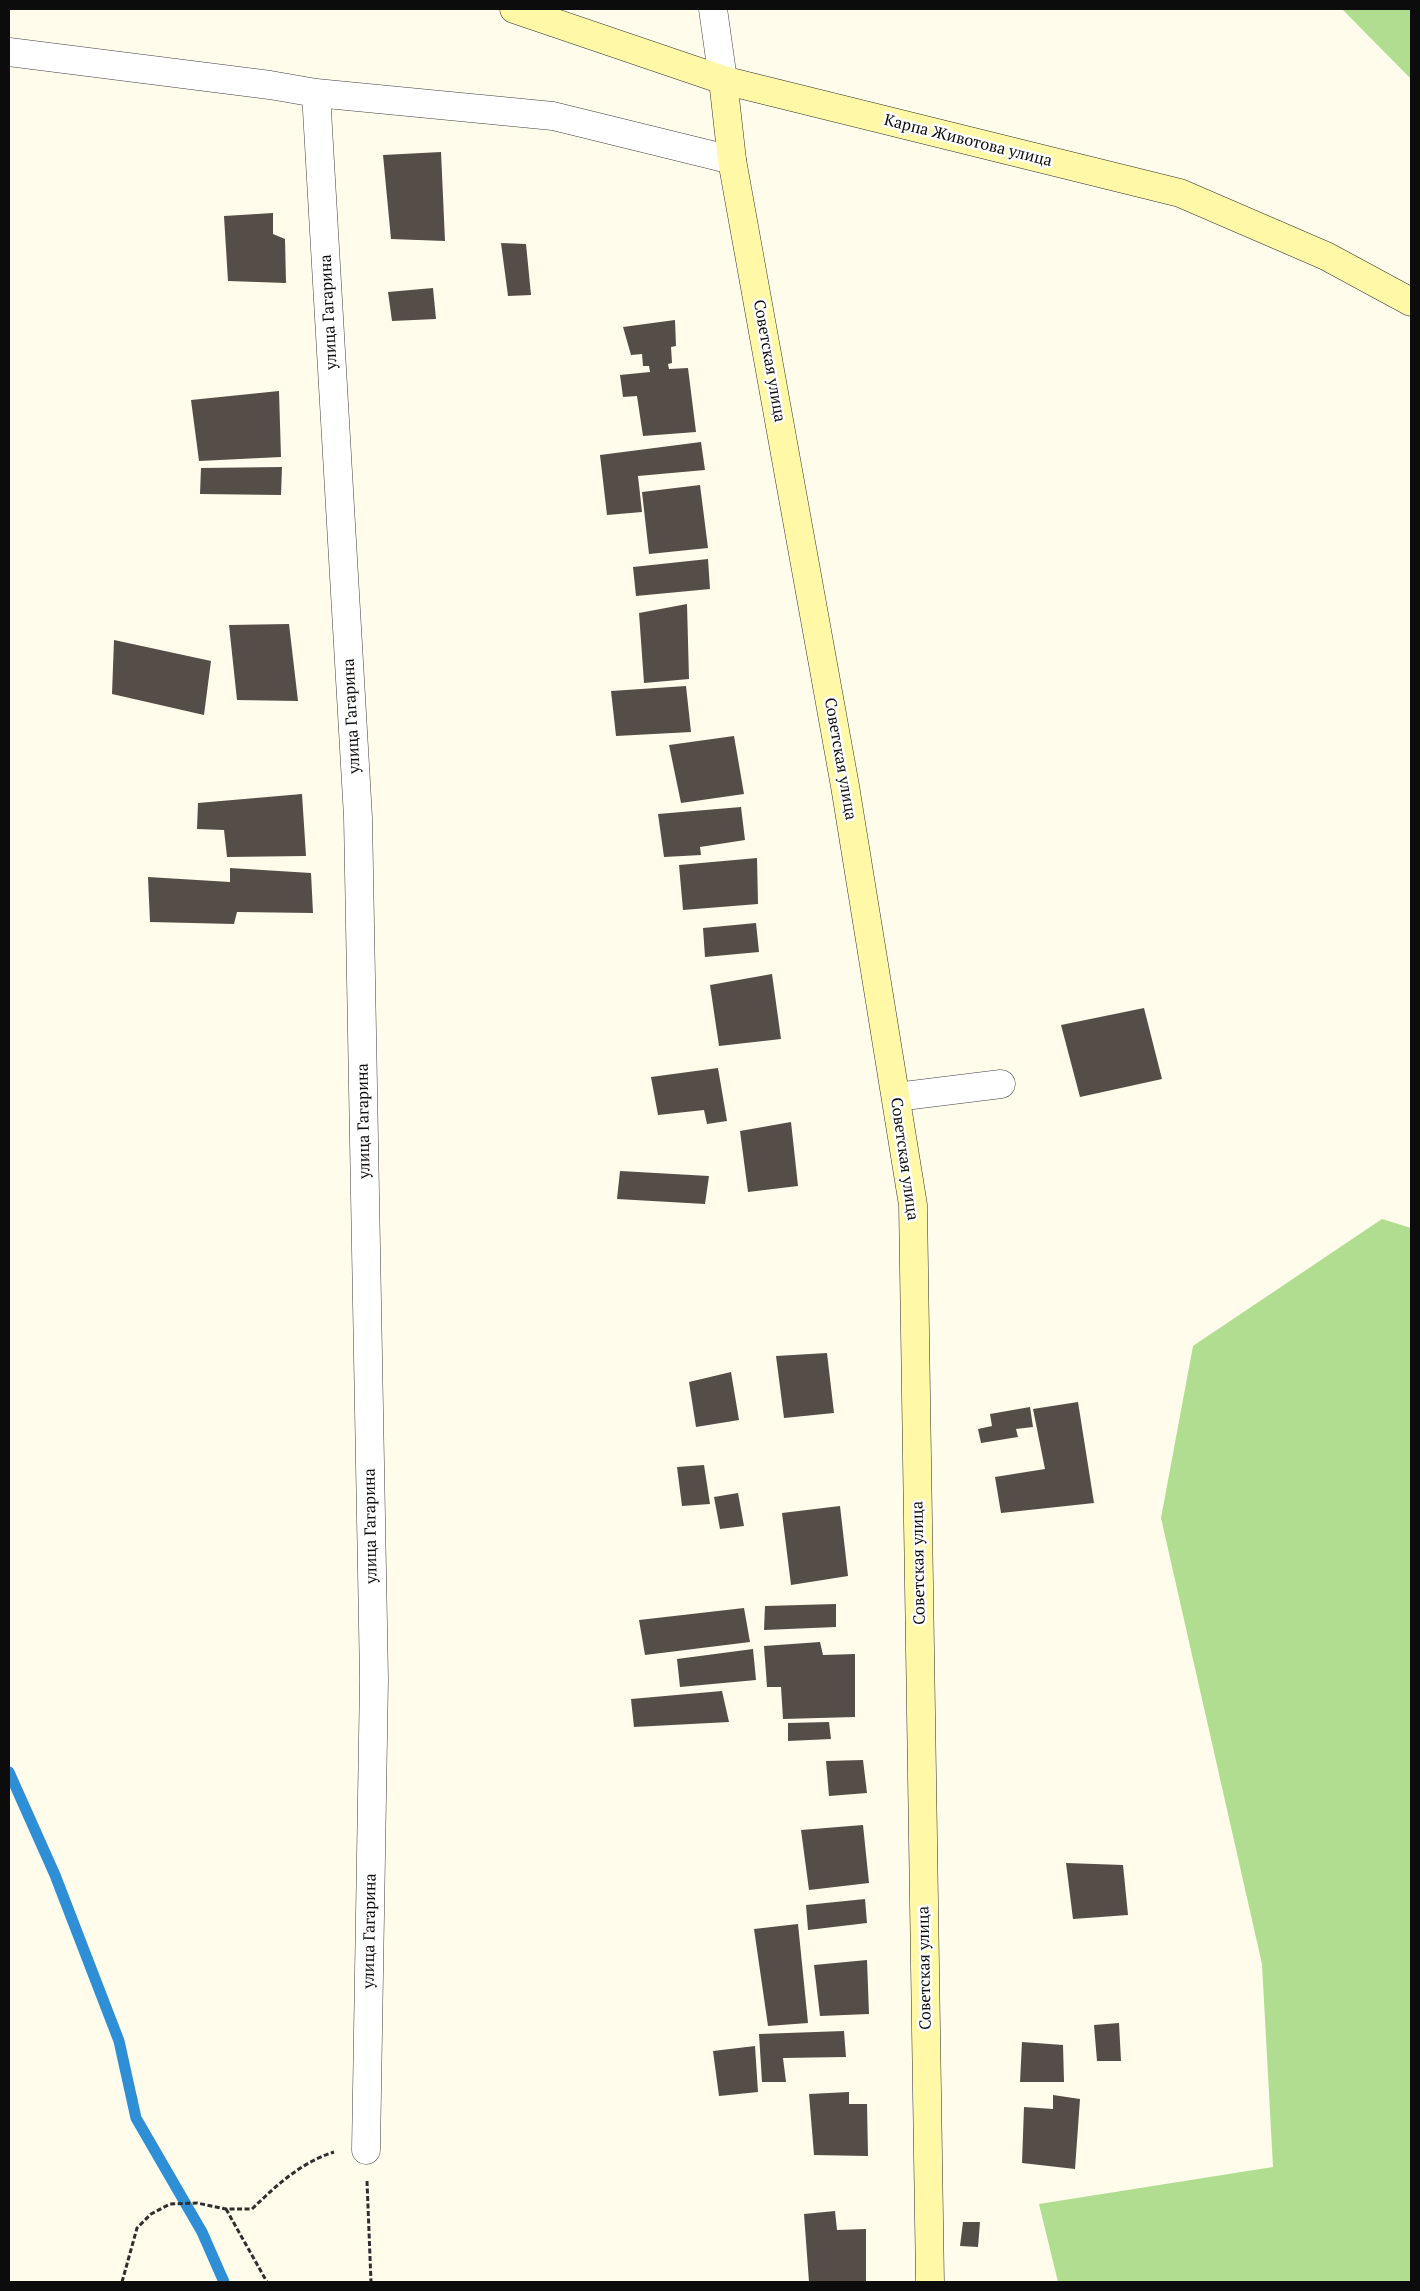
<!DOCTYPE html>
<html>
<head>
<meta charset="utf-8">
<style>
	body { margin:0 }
	#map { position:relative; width:1420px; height:2291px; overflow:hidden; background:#fffceb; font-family:"PT Serif",serif }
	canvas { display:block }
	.frame { position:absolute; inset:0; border:10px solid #0c0c0c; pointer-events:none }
</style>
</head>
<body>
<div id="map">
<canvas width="1420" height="2291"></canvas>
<div class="frame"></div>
</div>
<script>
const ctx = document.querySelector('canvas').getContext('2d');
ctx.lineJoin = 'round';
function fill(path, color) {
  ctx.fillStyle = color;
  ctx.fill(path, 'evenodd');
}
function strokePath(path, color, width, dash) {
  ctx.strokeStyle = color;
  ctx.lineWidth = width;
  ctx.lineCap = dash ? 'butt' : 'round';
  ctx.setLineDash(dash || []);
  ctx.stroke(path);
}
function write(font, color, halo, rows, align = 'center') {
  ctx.font = font + ' "PT Serif",serif';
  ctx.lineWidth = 5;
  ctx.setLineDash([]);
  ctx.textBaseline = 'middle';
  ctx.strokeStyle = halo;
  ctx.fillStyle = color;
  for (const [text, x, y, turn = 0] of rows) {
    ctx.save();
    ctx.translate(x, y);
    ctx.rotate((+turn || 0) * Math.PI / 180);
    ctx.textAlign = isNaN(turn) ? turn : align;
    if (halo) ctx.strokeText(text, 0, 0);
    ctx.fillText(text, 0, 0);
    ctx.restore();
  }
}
fill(new Path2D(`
	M 1342,9 L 1411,9 L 1411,79 Z
	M 1382,1219 L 1411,1228 L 1411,2282 L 1058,2282 L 1039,2204 L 1273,2167 L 1262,1964 L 1161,1518 L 1193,1346 Z`), '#b1dd90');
strokePath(new Path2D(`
	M 9,1772 L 55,1875 L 119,2041 L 136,2118 L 202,2232 L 224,2282`), '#2e8ed6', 11);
fill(new Path2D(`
	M 441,152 L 445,241 L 391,239 L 383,155 Z
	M 273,213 L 273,234 L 285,239 L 286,283 L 228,281 L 224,216 Z
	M 501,243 L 526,244 L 531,295 L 508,296 Z
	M 433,288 L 436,319 L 392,321 L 388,292 Z
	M 675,320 L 676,346 L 671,347 L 672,363 L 668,364 L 669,369 L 688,368 L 696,432 L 643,436 L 637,396 L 623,397 L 620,375 L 650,372 L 649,366 L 643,366 L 642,354 L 631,355 L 623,327 Z
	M 279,391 L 281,457 L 199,461 L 191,400 Z
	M 701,442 L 705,470 L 638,476 L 642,512 L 607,515 L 600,455 Z
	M 282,467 L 281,495 L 200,494 L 201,468 Z
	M 700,485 L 708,548 L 649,554 L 642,492 Z
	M 708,559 L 710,589 L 636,596 L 633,567 Z
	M 687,604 L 689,679 L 644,683 L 639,613 Z
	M 289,624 L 298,701 L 237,700 L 229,625 Z
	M 114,640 L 211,661 L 204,715 L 112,694 Z
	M 686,686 L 691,732 L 616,736 L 611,691 Z
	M 734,736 L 744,794 L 681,803 L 669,745 Z
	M 302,794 L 306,856 L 227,857 L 224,830 L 197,829 L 198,803 Z
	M 741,807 L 745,840 L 700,847 L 701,855 L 664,857 L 658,814 Z
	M 757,858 L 758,904 L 683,910 L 679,865 Z
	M 230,868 L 311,873 L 313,913 L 237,912 L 234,924 L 150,922 L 148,877 L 230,882 Z
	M 756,923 L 759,952 L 705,957 L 703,928 Z
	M 772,974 L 781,1039 L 719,1046 L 710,985 Z
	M 1144,1008 L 1162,1079 L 1080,1097 L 1061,1025 Z
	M 718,1068 L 727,1121 L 707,1124 L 704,1110 L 658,1115 L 651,1077 Z
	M 791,1122 L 798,1186 L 748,1192 L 740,1131 Z
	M 620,1171 L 709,1176 L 705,1204 L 617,1199 Z
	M 827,1353 L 834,1413 L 784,1418 L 776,1356 Z
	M 731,1372 L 739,1420 L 696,1427 L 689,1382 Z
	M 1078,1402 L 1094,1503 L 1001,1513 L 995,1477 L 1045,1469 L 1033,1409 Z
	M 1030,1407 L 1033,1427 L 1016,1429 L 1018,1437 L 981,1443 L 978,1429 L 992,1426 L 990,1414 Z
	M 704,1465 L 710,1504 L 682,1506 L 677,1467 Z
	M 738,1493 L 744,1526 L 720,1529 L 714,1497 Z
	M 840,1506 L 848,1576 L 791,1585 L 782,1513 Z
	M 836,1604 L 836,1627 L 764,1630 L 765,1606 Z
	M 744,1608 L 750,1642 L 645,1655 L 639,1620 Z
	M 820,1642 L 823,1655 L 855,1654 L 855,1717 L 783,1719 L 781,1687 L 767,1687 L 764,1646 Z
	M 753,1649 L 756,1680 L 680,1687 L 677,1659 Z
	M 722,1691 L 729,1722 L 634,1727 L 631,1699 Z
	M 829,1722 L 831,1739 L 788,1741 L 788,1723 Z
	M 863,1760 L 867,1793 L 829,1796 L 826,1761 Z
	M 863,1825 L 869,1883 L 809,1890 L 801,1830 Z
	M 1066,1863 L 1123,1865 L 1128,1915 L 1073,1919 Z
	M 865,1899 L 867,1923 L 808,1930 L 806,1905 Z
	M 798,1924 L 808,2023 L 768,2026 L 754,1929 Z
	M 867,1960 L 869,2014 L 820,2016 L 814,1965 Z
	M 1119,2023 L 1121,2061 L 1097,2061 L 1094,2025 Z
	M 844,2031 L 846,2057 L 783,2058 L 786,2082 L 762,2082 L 759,2034 Z
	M 1022,2042 L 1063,2045 L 1064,2082 L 1020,2082 Z
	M 755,2046 L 758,2092 L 719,2096 L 713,2051 Z
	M 849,2092 L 849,2104 L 867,2104 L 868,2156 L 814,2155 L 809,2094 Z
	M 1053,2095 L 1080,2099 L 1075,2169 L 1022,2163 L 1024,2107 L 1053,2109 Z
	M 835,2211 L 837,2230 L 866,2229 L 866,2282 L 809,2282 L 804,2214 Z
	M 963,2222 L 980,2222 L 978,2247 L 960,2246 Z`), '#554d48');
const minor = new Path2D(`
	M 713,9 L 723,80
	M 9,52 L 270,85 L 316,93 L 553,116 L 732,160
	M 316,93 L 358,817 L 374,1679 L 366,2150
	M 896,1097 L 1001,1084`);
const secondary = new Path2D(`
	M 514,9 L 723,80 L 1180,193 L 1326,256 L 1411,302
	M 723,80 L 732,160 L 845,786 L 913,1205 L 930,2282`);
strokePath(minor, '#3f3f3f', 29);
strokePath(secondary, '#2e2e2e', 29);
strokePath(new Path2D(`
	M 367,2181 L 371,2282
	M 226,2209 L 267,2282
	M 122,2282 L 137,2228 L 151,2214 L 170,2204 L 197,2203 L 226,2209 L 252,2209 C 277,2185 300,2163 334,2152`), '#2e2e2e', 3, [5, 2.5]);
strokePath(minor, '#fff', 28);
strokePath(secondary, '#fff8a6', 28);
write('16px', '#0c0c0c', '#fff', [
	["Карпа Животова улица",968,141,14],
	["улица Гагарина",329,312,-93],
	["Советская улица",769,361,80],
	["улица Гагарина",352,716,-93],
	["Советская улица",840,759,80],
	["улица Гагарина",364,1121,-91],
	["Советская улица",904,1159,82],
	["улица Гагарина",371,1526,-91],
	["Советская улица",919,1563,-91],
	["улица Гагарина",370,1931,-89],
	["Советская улица",925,1968,-91]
]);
</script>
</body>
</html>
